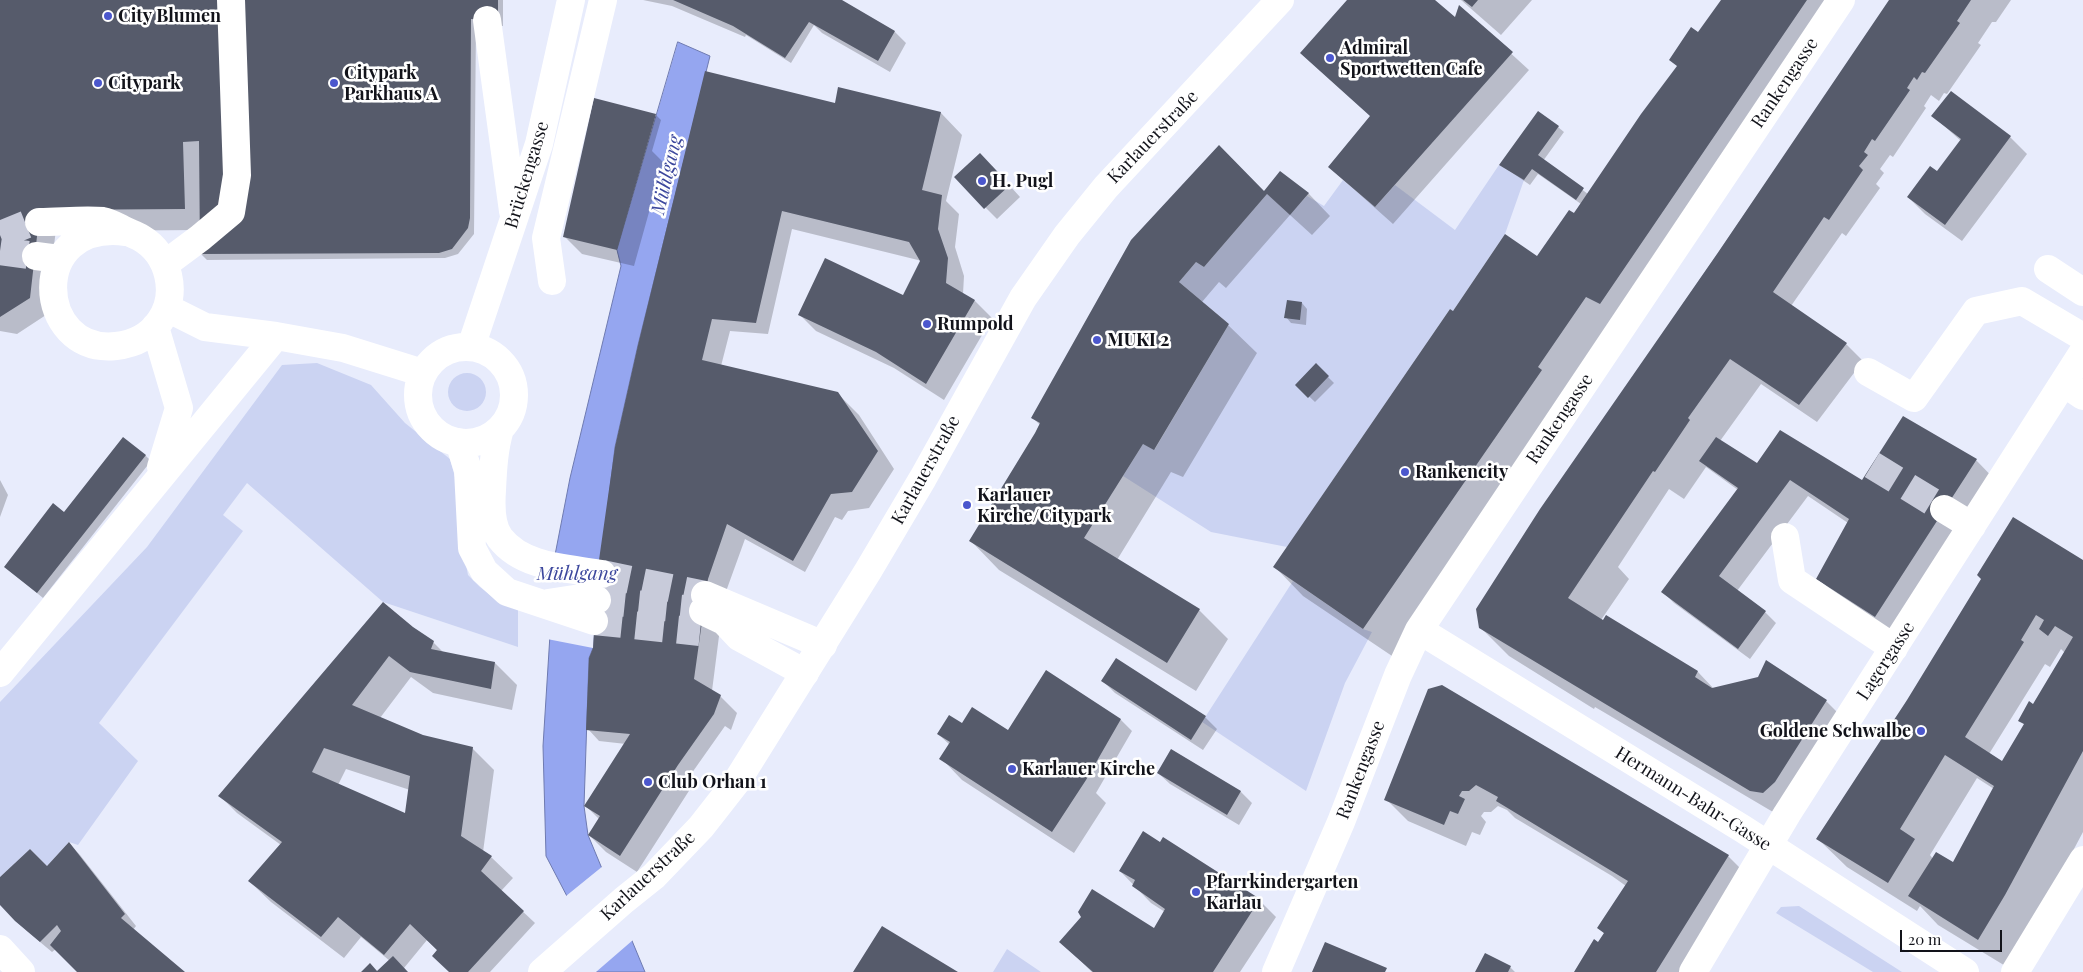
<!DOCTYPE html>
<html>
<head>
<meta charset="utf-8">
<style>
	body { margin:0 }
	#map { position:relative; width:2083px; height:972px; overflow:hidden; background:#e8ecfc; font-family:"Playfair Display",serif }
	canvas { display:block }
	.scale { position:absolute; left:1900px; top:930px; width:102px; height:22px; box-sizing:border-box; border:2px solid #12131a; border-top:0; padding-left:6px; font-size:15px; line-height:18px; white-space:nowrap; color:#12131a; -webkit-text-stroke:4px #fff; paint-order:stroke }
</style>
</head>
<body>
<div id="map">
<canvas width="2083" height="972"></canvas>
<div class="scale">20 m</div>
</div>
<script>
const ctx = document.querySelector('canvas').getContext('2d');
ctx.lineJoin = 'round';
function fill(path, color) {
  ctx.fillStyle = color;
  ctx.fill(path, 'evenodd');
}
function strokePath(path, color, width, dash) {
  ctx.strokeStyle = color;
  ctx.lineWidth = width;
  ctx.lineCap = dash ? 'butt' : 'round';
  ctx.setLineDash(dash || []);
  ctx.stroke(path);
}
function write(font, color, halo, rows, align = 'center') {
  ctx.font = font + ' "Playfair Display",serif';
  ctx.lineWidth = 5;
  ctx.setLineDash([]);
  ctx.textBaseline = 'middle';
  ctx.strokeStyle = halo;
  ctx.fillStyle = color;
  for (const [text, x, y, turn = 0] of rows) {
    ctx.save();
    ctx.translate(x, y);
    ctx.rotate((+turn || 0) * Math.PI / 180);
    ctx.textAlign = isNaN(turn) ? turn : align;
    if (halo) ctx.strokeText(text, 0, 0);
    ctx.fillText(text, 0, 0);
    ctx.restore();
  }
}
fill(new Path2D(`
	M 1499,165 L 1524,180 L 1505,234 L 1455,308 L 1453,311 L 1450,309 L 1287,547 L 1211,532 L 1123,476 L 1143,444 L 1155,449 L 1229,324 L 1179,282 L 1196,262 L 1204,267 L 1267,194 L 1290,214 L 1307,196 L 1324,206 L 1343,180 L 1375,207 L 1395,185 L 1455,230 Z
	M 317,363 L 371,385 L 405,423 L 450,459 L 458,488 L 458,522 L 468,575 L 480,587 L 498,601 L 518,608 L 518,647 L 383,602 L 247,483 L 223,515 L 243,531 L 99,723 L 138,761 L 78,845 L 69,842 L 47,866 L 30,849 L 0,877 L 0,702 L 147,547 L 282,365 Z
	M448 392a19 19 0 1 1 38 0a19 19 0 1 1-38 0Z
	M 1293,581 L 1363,629 L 1372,632 L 1345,683 L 1306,791 L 1202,722 Z
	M 1799,906 L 1902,972 L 1873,972 L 1776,913 L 1781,907 Z
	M 1007,949 L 1041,972 L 993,972 Z`), '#cbd3f2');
const water = new Path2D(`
	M 678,42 L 710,56 L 638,345 L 615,447 L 594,621 L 593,648 L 589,658 L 584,806 L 588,835 L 645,972 L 596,972 L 570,902 L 546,856 L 543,746 L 555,555 L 570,478 L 621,266 L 617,250 Z`);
fill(water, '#95a6f0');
strokePath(water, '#6e7ab0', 1);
fill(new Path2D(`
	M 552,554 L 599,560 L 593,648 L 547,639 Z
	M 603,866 L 633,940 L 596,972 L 593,972 L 565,899 L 566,896 Z`), '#e8ecfc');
fill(new Path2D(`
	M 0,0 L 503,0 L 503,26 L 476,24 L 474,234 L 458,254 L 445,258 L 207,260 L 201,254 L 201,230 L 62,231 L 56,229 L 46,315 L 17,334 L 0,331 Z
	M 643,0 L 839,0 L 895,32 L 906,43 L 890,72 L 822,33 L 814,25 L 791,63 L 746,35 L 745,37 L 672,6 Z
	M 1348,0 L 1433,0 L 1455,19 L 1460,7 L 1529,70 L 1393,224 L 1329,167 L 1371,117 Z
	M 1461,0 L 1532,0 L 1501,35 Z
	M 1723,0 L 1853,0 L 1392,656 L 1303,596 L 1275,567 L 1453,312 L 1537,258 L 1581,204 L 1538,174 L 1530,185 L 1501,165 L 1558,127 L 1564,132 L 1543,161 L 1588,194 L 1678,67 L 1699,34 Z
	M 1891,0 L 2011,0 L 1996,22 L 1992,22 L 1978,43 L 1981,45 L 1947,94 L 1944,93 L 1939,101 L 1931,95 L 1924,106 L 1926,108 L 1893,157 L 1890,155 L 1880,169 L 1884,173 L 1876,184 L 1880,188 L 1846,236 L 1842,233 L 1791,306 L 1846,344 L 1863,361 L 1817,422 L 1761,384 L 1720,441 L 1756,465 L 1869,488 L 1976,460 L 2004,489 L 1904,644 L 1847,607 L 1818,578 L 1848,523 L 1808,496 L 1737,591 L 1765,612 L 1776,623 L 1750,659 L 1674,603 L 1663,592 L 1738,490 L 1706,467 L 1684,499 L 1669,489 L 1618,567 L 1629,579 L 1601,620 L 1603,622 L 1606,617 L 1698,672 L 1714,689 L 1826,701 L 1848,723 L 1773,812 L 1595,707 L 1594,709 L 1509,656 L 1480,627 L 1596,431 Z
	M 836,105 L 941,113 L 962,135 L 946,201 L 959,214 L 955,247 L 964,276 L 963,294 L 975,301 L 992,318 L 944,400 L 894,368 L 816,331 L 799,314 L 903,297 L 922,261 L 792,229 L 768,334 L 730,331 L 721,366 L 838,394 L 859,415 L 894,469 L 869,508 L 848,511 L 842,520 L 835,517 L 805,572 L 745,539 L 724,597 L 712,691 L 720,696 L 737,713 L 731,730 L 725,726 L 689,777 L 694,783 L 637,872 L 606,852 L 589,835 L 599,819 L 586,806 L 626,744 L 599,741 L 588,729 L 594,648 L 616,447 Z
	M 656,115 L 661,120 L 652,151 L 663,162 L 634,266 L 582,254 L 565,237 Z
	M 1933,116 L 2010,137 L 2027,154 L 1962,241 L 1925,214 L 1908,197 L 1938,173 L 1961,141 Z
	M 992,166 L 1020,197 L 997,219 L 956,178 Z
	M 1280,173 L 1309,194 L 1330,216 L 1312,235 L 1290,215 L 1226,288 L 1219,282 L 1202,302 L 1228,325 L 1257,353 L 1183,477 L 1171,472 L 1117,560 L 1199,610 L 1228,639 L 1196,691 L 999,570 L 971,541 L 1041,426 L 1033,418 L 1264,193 Z
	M 1302,303 L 1307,309 L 1306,325 L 1291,323 L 1286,317 Z
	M 1316,365 L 1334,383 L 1315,402 L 1297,385 Z
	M 145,455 L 151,461 L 43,598 L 5,567 L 65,513 Z
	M 0,480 L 8,495 L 0,517 Z
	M 2083,561 L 2083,832 L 2034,924 L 2007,967 L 1938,925 L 1920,906 L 1917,911 L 1847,867 L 1818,839 ZM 2061,649 L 2065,653 L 2033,706 L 2020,720 L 2025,725 L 2007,765 L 1989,754 L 2045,664 L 2050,667 ZM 1977,778 L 1994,789 L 1954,864 L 1933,859 L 1930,855 Z
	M 412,628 L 433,642 L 444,653 L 495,663 L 517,685 L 512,710 L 433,693 L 411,677 L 380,718 L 422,736 L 472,748 L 494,770 L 483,852 L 491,857 L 513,878 L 501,891 L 535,923 L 490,972 L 450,972 L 438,951 L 427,940 L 404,968 L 407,972 L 378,972 L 390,961 L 361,937 L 344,958 L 271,902 L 249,881 L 281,845 L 237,813 L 220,796 ZM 346,769 L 410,790 L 406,815 L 338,785 Z
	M 1046,672 L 1121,720 L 1132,731 L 1096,793 L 1106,803 L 1074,853 L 962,780 L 941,758 L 950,745 L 938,734 L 962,725 L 1014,734 Z
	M 1103,681 L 1205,717 L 1217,729 L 1203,750 L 1115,693 Z
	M 1429,690 L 1728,856 L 1750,878 L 1691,972 L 1576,972 L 1605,934 L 1598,928 L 1626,886 L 1612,876 L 1515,818 L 1507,810 L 1498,806 L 1491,812 L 1484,812 L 1481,816 L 1486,822 L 1480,835 L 1472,832 L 1466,846 L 1408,821 L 1386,799 Z
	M 1172,750 L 1241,792 L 1252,803 L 1239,825 L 1170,784 L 1158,773 Z
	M 69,843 L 80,855 L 136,926 L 133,930 L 184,972 L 78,972 L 56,949 L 52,952 L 28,932 L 0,903 L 0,879 L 47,868 Z
	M 1120,871 L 1259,900 L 1276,917 L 1240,972 L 1092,972 L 1061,942 L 1154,930 L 1165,912 L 1151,903 Z
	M 1485,954 L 1510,967 L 1515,972 L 1476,972 Z`), '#0003');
fill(new Path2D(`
	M 0,0 L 498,0 L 498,21 L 471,19 L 470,218 L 468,228 L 452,249 L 439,253 L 200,254 L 199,141 L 183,142 L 185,209 L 40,210 L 30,298 L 0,317 Z
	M 673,0 L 842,0 L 895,31 L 878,61 L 809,22 L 785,58 L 733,26 Z
	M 1347,0 L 1435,0 L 1455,17 L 1459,5 L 1513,52 L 1375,207 L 1328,167 L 1370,116 L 1300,53 Z
	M 1463,0 L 1478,0 L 1472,7 Z
	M 1721,0 L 1807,0 L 1600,304 L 1586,297 L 1538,367 L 1542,370 L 1363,629 L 1273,567 L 1450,309 L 1453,311 L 1455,308 L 1505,234 L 1537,256 L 1569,210 L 1574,213 L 1641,114 L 1677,66 L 1669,60 L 1691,27 L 1698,32 Z
	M 1889,0 L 1971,0 L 1957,21 L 1960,23 L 1925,73 L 1922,72 L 1917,80 L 1914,77 L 1907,88 L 1910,90 L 1875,141 L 1872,139 L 1864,152 L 1868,155 L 1859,166 L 1863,170 L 1829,220 L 1824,217 L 1773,292 L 1847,343 L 1799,405 L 1730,359 L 1688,418 L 1690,420 L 1655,472 L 1653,471 L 1568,598 L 1603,620 L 1606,615 L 1698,671 L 1695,677 L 1712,688 L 1758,677 L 1766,660 L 1827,700 L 1775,782 L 1763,793 L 1750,791 L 1479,628 L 1476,609 L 1540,509 L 1717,254 Z
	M 705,71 L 835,103 L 838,87 L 941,112 L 922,190 L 942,195 L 938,229 L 948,258 L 946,283 L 975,300 L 926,384 L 876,352 L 798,315 L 825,258 L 903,295 L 920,261 L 909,242 L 782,211 L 756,323 L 712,319 L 702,360 L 838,392 L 878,451 L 852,492 L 831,494 L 793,561 L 727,524 L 708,579 L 694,679 L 721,695 L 714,714 L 678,765 L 620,856 L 588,835 L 600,816 L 584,806 L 630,734 L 586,730 L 589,658 L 593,648 L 599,560 L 615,447 L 638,345 Z
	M 1951,91 L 2011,136 L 1945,225 L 1907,197 L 1930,166 L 1937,171 L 1961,139 L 1931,116 Z
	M 594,98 L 656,114 L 617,250 L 563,237 Z
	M 1538,111 L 1559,126 L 1538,155 L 1584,188 L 1576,200 L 1532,169 L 1524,180 L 1499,165 Z
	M 1219,145 L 1264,191 L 1280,171 L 1309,193 L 1290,215 L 1267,194 L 1204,267 L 1196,262 L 1179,282 L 1229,324 L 1154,450 L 1143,444 L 1084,538 L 1200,609 L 1167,663 L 969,541 L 1035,433 L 1040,423 L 1031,418 L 1131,240 Z
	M 980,153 L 1010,185 L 984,209 L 954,177 Z
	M 1287,300 L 1302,302 L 1300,320 L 1284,318 Z
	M 1316,363 L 1329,376 L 1308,398 L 1295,385 Z
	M 1903,416 L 1977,459 L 1875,617 L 1816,579 L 1849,519 L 1790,480 L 1719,576 L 1766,611 L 1738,649 L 1661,592 L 1738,488 L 1699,461 L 1716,437 L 1757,463 L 1780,430 L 1862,480 Z
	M 123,437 L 146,455 L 37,593 L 4,567 L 53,503 L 64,512 Z
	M 2013,517 L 2083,560 L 2083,751 L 2005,895 L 1978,940 L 1908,896 L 1936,852 L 1953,862 L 1994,786 L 1945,755 L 1900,829 L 1915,839 L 1888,883 L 1816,839 L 1907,700 L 1981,579 L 1977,575 ZM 2036,615 L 2044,620 L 2039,629 L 2048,636 L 2055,626 L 2073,637 L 2033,704 L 2029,701 L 2018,721 L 2024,724 L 2002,761 L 1965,737 L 2024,642 L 2021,640 Z
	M 383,602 L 413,627 L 434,641 L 431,649 L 495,662 L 491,689 L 410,672 L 389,656 L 352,705 L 423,735 L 473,747 L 461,836 L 492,856 L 481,871 L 524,911 L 468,972 L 449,972 L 432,956 L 437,950 L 410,924 L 384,955 L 338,917 L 321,937 L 248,881 L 282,842 L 218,796 ZM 324,748 L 410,776 L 405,813 L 312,772 Z
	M 1116,658 L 1206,716 L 1191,740 L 1101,681 Z
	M 1046,670 L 1121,719 L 1086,780 L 1052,832 L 939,759 L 950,742 L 937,734 L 949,715 L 962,723 L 972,707 L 1008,730 Z
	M 1442,685 L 1729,855 L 1656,972 L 1574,972 L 1594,939 L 1598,942 L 1604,933 L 1597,928 L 1628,881 L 1496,801 L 1498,797 L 1476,785 L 1469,791 L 1462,791 L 1459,796 L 1465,799 L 1458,814 L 1450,811 L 1444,825 L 1384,800 L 1428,689 Z
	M 1171,749 L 1241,791 L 1227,815 L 1157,773 Z
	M 1143,831 L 1160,842 L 1163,837 L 1260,899 L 1213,972 L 1093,972 L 1059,942 L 1081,917 L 1078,912 L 1092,889 L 1154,928 L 1165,909 L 1132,886 L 1135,880 L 1119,871 Z
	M 69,842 L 125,914 L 121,918 L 185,972 L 77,972 L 50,945 L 61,931 L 57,925 L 40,942 L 15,921 L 0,905 L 0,877 L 30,849 L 47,866 Z
	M 882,926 L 958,972 L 853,972 Z
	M 1325,942 L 1387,968 L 1385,972 L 1312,972 Z
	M 1485,953 L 1511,966 L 1508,972 L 1475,972 Z
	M 393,956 L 408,972 L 361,972 L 370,963 L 377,971 Z`), '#565b6b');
strokePath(new Path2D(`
	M 0,235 L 30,223 L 39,222
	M 0,251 L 36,256
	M 1872,465 L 1944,509
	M 602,574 L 705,595
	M 597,600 L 703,611
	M 594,621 L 700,632`), '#c8cbda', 28, [28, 14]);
strokePath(new Path2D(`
	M 487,20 L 513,211
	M 39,222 C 60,222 83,219 103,221 C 110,222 118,227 124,230 C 130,233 136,235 141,238 C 169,254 179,294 160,321 C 150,336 134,344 116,346 C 35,355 26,219 126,232
	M 36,256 L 59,259
	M 165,264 L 200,238 L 231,212 L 237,175 L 231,0
	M 2048,269 L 2083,292
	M 552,281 L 546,238 L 603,0
	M 167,308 L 205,327 L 276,336 L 343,348 L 423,373
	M 155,327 L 179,408 L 161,467
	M418 395a48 48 0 1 1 96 0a48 48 0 1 1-96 0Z
	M 471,347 L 539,144 L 571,0
	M 1868,372 L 1914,398 L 1976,311 L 2022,301 L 2083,337
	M 2064,383 L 2083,396
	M 500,429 C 494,449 493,469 492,490 C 491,504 491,526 500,538 C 523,568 568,568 602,574
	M 459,442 L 468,470 L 472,548 L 484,571 L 507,592 L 594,621
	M 1944,509 L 1972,526
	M 1785,537 L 1792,580 L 1894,648
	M 705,595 L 823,645
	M 548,603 L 587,597 L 597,600
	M 703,611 L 724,621 L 739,637 L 805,673
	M 1419,630 L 1743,829 L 1965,972
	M 0,673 L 276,336
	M 0,949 L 21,972
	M 1276,972 L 1341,822 L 1398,675 L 1419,630 L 1841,0
	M 1693,972 L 1787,814 L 2083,352`), '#fff', 28);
strokePath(new Path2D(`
	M 542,972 L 624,900 L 654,876 L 701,827 L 737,781 L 868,571 L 923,478 L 1023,298 L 1067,235 L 1106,187 L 1280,0
	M 2015,972 L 2083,860`), '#fff', 28);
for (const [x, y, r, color] of [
	[108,16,5,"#4b57cd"],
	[1330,58,5,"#4b57cd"],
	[98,83,5,"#4b57cd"],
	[334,83,5,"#4b57cd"],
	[982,181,5,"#4b57cd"],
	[927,324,5,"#4b57cd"],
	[1097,340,5,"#4b57cd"],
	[1405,472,5,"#4b57cd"],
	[967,505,5,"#4b57cd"],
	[1921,731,5,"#4b57cd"],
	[1012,769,5,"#4b57cd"],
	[648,782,5,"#4b57cd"],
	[1196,892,5,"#4b57cd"]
]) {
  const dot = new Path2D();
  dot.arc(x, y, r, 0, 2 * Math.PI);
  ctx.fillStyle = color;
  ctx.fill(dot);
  strokePath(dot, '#fff', 2);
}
write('bold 18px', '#12131a', '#fff', [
	["City Blumen",118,16],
	["Admiral",1340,48],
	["Sportwetten Cafe",1340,69],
	["Citypark",344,73],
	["Parkhaus A",344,94],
	["Citypark",108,83],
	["H. Pugl",992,181],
	["Rumpold",937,324],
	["MUKI 2",1107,340],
	["Rankencity",1415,472],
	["Karlauer",977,495],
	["Kirche/Citypark",977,516],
	["Goldene Schwalbe",1911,731,"right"],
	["Karlauer Kirche",1022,769],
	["Club Orhan 1",658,782],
	["Pfarrkindergarten",1206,882],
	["Karlau",1206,903]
], 'left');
write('18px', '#12131a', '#fff', [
	["Rankengasse",1785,83,-56],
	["Karlauerstraße",1153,137,-46],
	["Brückengasse",527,175,-73],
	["Rankengasse",1560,419,-56],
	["Karlauerstraße",926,470,-61],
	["Lagergasse",1886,661,-57],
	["Rankengasse",1361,770,-69],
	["Hermann-Bahr-Gasse",1693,799,32],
	["Karlauerstraße",648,876,-43]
]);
write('italic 19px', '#3c479d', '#fff', [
	["Mühlgang",667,175,-77],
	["Mühlgang",577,574]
]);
</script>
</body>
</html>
